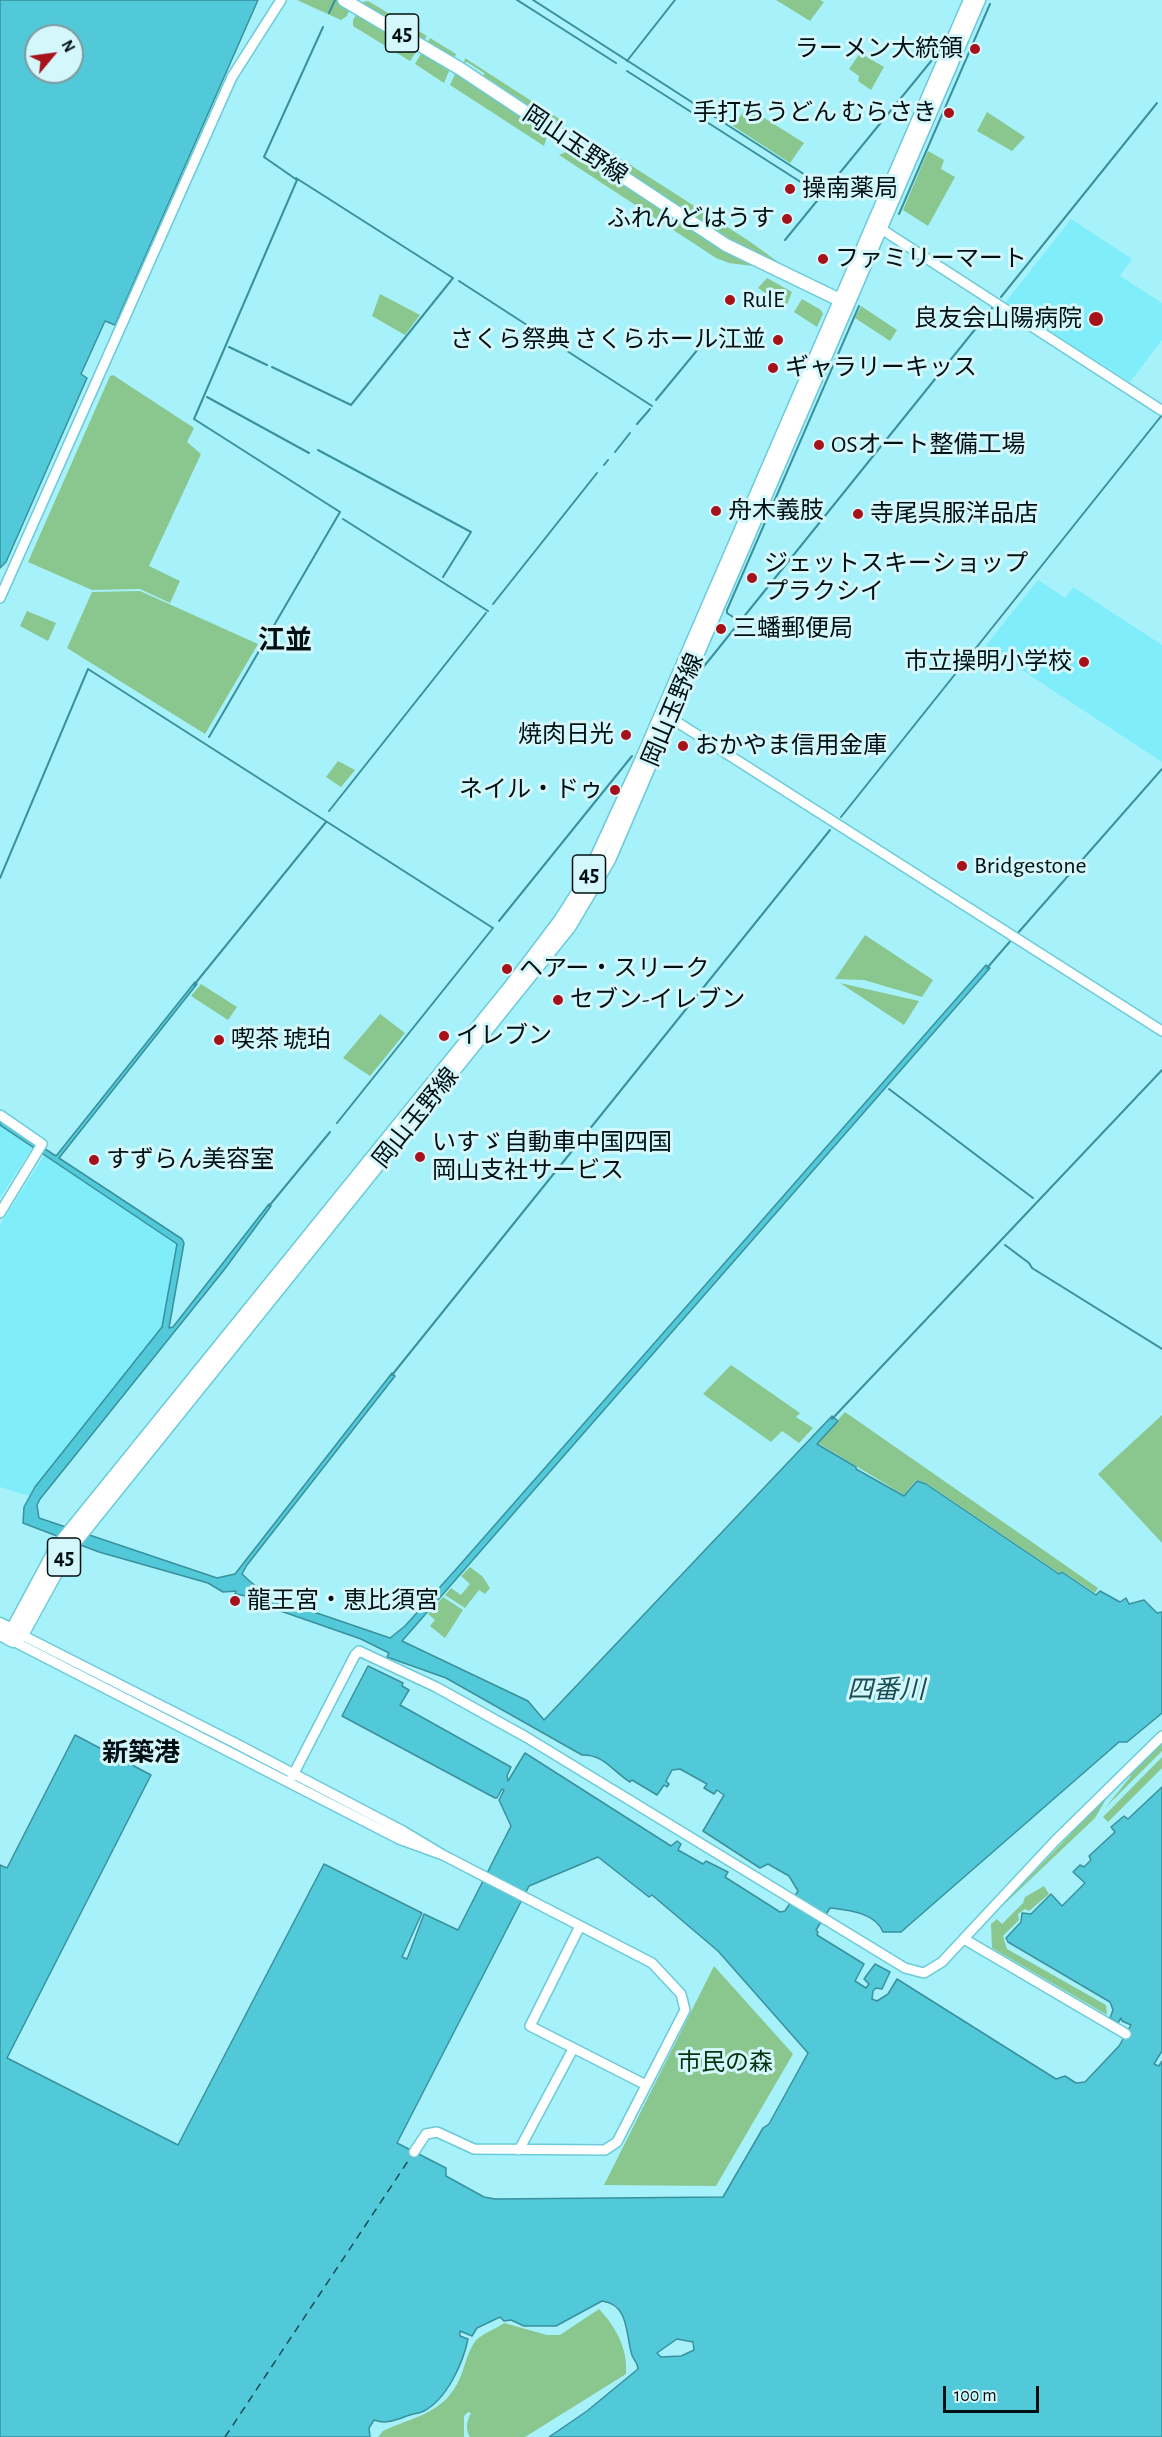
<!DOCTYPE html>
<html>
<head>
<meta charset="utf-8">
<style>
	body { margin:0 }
	#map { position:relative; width:1162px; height:2437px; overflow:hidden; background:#a7f1fb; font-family:"Alegreya Sans",sans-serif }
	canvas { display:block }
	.north { position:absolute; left:24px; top:24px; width:60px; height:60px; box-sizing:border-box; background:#d4f7fc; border:2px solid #7f9a9e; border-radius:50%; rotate:61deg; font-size:16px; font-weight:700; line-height:24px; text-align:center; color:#000f12 }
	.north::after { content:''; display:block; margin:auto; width:21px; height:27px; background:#a71119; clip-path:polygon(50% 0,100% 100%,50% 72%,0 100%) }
	.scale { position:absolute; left:943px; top:2386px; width:96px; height:27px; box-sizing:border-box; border:3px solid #000f12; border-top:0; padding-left:8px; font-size:18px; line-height:21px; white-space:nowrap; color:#000f12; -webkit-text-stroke:4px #d4f7fc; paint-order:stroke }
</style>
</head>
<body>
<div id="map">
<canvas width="1162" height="2437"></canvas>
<div class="north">N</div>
<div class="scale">100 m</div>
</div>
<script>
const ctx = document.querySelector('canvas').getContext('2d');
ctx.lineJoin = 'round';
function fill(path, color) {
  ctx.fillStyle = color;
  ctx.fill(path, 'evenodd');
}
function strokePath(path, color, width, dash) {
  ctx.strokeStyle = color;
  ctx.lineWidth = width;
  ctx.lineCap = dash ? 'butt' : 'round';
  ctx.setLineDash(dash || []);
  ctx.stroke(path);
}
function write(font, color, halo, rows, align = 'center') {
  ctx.font = font + ' "Alegreya Sans","Noto Sans JP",sans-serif';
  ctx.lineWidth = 6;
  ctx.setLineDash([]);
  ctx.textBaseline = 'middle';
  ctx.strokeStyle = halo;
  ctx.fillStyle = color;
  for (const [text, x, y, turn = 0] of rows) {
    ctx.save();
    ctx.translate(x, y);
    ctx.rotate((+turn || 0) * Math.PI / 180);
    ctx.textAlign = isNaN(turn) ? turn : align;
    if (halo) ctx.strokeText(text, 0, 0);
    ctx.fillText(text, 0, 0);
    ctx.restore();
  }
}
fill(new Path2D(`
	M 1071,219 L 1132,259 L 1120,276 L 1162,303 L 1162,340 L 1130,382 L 1005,303 Z
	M 1038,580 L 1065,598 L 1073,587 L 1162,645 L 1162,762 L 987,647 L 987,644 Z
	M 0,1126 L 32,1148 L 0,1198 Z
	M 45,1154 L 177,1244 L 162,1327 L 30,1496 L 0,1487 L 0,1225 Z`), '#7fedfa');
fill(new Path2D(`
	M 297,0 L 353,0 L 347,16 L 341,20 Z
	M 776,0 L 820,0 L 824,2 L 810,21 Z
	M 368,1 L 427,36 L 410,61 L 353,26 L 353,20 L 363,2 Z
	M 430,38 L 456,54 L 444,83 L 415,64 Z
	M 860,53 L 884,67 L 871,90 L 858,81 L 859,76 L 849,69 Z
	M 465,58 L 564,122 L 556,123 L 484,76 L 484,73 L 467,62 L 464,63 Z
	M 456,72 L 538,128 L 547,136 L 544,146 L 450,85 Z
	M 747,107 L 804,143 L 790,163 L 733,126 Z
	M 987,112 L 1025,137 L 1012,151 L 977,131 Z
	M 582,134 L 749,241 L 788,269 L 742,249 L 582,143 L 580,136 Z
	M 568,151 L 578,155 L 752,266 L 729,263 L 716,258 L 559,155 Z
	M 928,151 L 944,160 L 941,169 L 955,177 L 928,226 L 903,210 Z
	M 767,278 L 792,292 L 786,307 L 758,288 Z
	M 380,294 L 420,315 L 405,335 L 372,316 Z
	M 802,299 L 821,310 L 823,314 L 817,327 L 794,312 Z
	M 861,306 L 897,330 L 890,341 L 855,318 Z
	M 113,375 L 194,428 L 187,442 L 201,454 L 149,566 L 180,581 L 170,603 L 140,589 L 92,590 L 28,562 L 110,376 Z
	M 140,591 L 258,644 L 205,734 L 67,648 L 92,592 Z
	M 27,611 L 56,623 L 48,641 L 20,626 Z
	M 338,761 L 355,770 L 341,787 L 326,777 Z
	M 865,935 L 933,980 L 922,997 L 864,980 L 835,979 Z
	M 840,983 L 919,1001 L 904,1025 Z
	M 201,984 L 237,1007 L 228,1020 L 191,996 Z
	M 380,1014 L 405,1033 L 370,1076 L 343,1058 Z
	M 731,1365 L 800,1413 L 796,1417 L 813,1428 L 799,1443 L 782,1431 L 771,1442 L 703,1394 Z
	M 845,1412 L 1098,1588 L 1095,1593 L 1062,1571 L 1059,1573 L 926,1483 L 916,1480 L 904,1495 L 818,1443 Z
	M 1162,1415 L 1162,1543 L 1098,1474 Z
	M 470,1567 L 482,1576 L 490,1588 L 485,1594 L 479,1590 L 465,1608 L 445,1595 L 451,1588 L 461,1595 L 470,1584 L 461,1576 Z
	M 443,1597 L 463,1610 L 445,1638 L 430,1626 L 435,1620 L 428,1614 Z
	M 1162,1741 L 1162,1751 L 1105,1808 L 1131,1776 L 1130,1774 Z
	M 1162,1757 L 1162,1768 L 1108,1822 L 1103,1817 Z
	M 1109,1794 L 1095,1818 L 995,1913 Z
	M 1044,1886 L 1049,1894 L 1029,1911 L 1025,1909 L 1018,1914 L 1019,1920 L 1003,1936 L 1007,1949 L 1106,2005 L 1107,2015 L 992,1948 L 991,1924 L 997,1919 L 1002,1924 L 1023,1903 L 1025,1897 Z
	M 714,1966 L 793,2054 L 716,2186 L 604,2185 Z
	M 599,2309 C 616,2327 628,2349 626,2374 L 525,2437 L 470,2437 C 465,2430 467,2420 471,2413 L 468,2412 L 464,2416 L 464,2437 L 378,2437 L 383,2431 C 405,2420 431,2416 448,2397 C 465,2378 463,2360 474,2343 C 481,2333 495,2330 504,2323 L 547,2335 L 560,2335 Z`), '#8ac78e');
const water = new Path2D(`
	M 0,0 L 258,0 L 115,325 L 105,321 L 81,374 L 87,378 L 6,562 L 0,568 ZM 36,36 L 72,36 L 72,72 L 36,72 Z
	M 986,965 L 990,968 L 402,1641 L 528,1701 L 544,1720 L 832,1416 L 838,1421 L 817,1444 L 856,1467 L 856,1469 L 904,1496 L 917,1481 L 926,1484 L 1059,1574 L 1062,1572 L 1096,1595 L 1100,1591 L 1120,1602 L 1126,1598 L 1129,1604 L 1144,1600 L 1157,1613 L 1162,1612 L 1162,1713 L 1127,1742 L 1119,1742 L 901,1932 L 883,1932 C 875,1912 847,1910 830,1908 L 816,1930 L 818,1932 L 817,1935 L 864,1964 L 855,1981 L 866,1988 L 869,1984 L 864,1979 L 875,1964 L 890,1972 L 882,1989 L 876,1988 L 873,1991 L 872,1999 L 877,2001 L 888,1994 L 897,1979 L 1056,2079 L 1065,2076 L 1076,2083 L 1085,2082 L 1119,2046 L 1131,2025 L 1122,2021 L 1121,2018 L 1118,2023 L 1110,2018 L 1113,2010 L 1110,2002 L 1008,1942 L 1006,1938 L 1021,1922 L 1022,1913 L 1031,1914 L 1051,1894 L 1062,1906 L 1085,1883 L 1073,1872 L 1080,1865 L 1084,1867 L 1091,1860 L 1089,1856 L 1115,1832 L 1111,1827 L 1124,1816 L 1128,1819 L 1162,1787 L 1162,2051 L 1154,2064 L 1159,2066 L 1162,2061 L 1162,2437 L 549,2437 L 587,2411 L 638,2369 C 638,2362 632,2359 631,2352 C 626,2332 628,2304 602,2301 L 556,2326 L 524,2326 L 511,2320 L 504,2321 L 500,2317 L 477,2328 L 472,2336 L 460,2331 L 460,2336 L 468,2339 C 463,2363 447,2399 424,2411 C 419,2414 415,2413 410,2415 C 397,2419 388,2425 374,2420 L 369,2428 L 370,2437 L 0,2437 L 0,1865 L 7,1868 L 75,1735 L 151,1775 L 7,2058 L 178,2145 L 324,1864 L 422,1913 L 402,1957 L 407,1959 L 424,1914 L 458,1930 L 511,1826 L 499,1800 L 504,1790 L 502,1789 L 497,1798 L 495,1798 L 342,1716 L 368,1666 L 403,1683 L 402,1686 L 409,1690 L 400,1705 L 511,1767 L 507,1776 L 508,1781 L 525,1753 L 671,1846 L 677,1841 L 681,1844 L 678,1850 L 703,1864 L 706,1861 L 728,1872 L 725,1877 L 780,1912 L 785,1911 L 798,1891 L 789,1876 L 768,1864 L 760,1868 L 703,1831 L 724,1795 L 717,1790 L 714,1794 L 704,1788 L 707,1784 L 680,1769 L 672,1770 L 666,1781 L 669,1784 L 667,1787 L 664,1785 L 657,1795 L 632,1780 L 630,1782 C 613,1772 604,1754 582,1755 L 446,1678 L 387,1657 L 389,1653 L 361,1639 L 275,1609 L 252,1597 L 235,1594 L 236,1591 L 223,1592 L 208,1583 L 99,1552 L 23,1523 L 24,1507 L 35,1487 L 162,1327 L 177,1244 L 0,1125 L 0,1120 L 56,1156 L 195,982 L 197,984 L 59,1158 L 182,1239 L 184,1243 L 169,1328 L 173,1327 L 269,1204 L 271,1206 L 224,1270 L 40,1499 L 37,1505 L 39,1518 L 217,1578 L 235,1574 L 392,1373 L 395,1376 L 247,1565 L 242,1574 C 255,1587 291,1613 308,1610 L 390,1638 L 405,1626 L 458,1567 ZM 598,1857 L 649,1897 L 652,1895 L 718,1951 L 808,2053 L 769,2124 L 763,2128 L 723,2197 L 495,2199 L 484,2197 L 446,2176 L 446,2168 L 397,2143 L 529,1886 ZM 677,2339 L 693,2342 L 694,2350 L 681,2356 L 661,2357 L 657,2353 Z`);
fill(water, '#52c9d8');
strokePath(water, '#39919d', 1.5);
strokePath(new Path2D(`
	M 517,0 L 616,63
	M 533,0 L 827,189
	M 329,13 L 335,0
	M 627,61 L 675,0
	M 627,71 L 821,195
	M 296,178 L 453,278
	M 899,214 L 990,4
	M 785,240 L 941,49
	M 459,281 L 652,406
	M 1001,297 L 1157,103
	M 229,347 L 267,365
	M 272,367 L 351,405 L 453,278
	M 207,397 L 309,453
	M 656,400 L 708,337
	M 637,424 L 650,409
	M 318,450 L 471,532 L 443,577
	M 615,452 L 630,433
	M 604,465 L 608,460
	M 343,519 L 488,611
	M 493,604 L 597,473
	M 739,621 L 727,613 L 727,610 L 859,306
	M 701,670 L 993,307
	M 209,737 L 340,512 L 194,419 L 297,180 L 264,157 L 323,27
	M 329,811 L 486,613
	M 841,817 L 1162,415
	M 0,878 L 88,669 L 493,928
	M 499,921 L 632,756
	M 1017,934 L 1162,769
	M 987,968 L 1013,938
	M 194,985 L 326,822
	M 889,1089 L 1033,1198
	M 337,1123 L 493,928
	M 269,1206 L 330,1132
	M 1005,1245 L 1029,1263 L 1032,1268 L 1162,1349
	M 392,1375 L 830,830
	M 832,1419 L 1162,1070`), '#39919d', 2);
strokePath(new Path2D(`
	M 225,2437 L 412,2155`), '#194d53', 1.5, [8, 6]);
const tertiary = new Path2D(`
	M 875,225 L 1161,410
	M 0,598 L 232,77 L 281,0
	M 666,715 L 1162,1031
	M 0,1115 L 42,1144 L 0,1213
	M 18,1633 L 235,1743 L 403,1831 L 443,1855 L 652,1963 L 681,1994 L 685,2010 L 617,2142 L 605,2150 L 474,2149 L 437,2132 L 426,2134 L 414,2152
	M 13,1638 L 13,1641 L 399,1839 L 443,1855
	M 292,1777 L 355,1655 L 359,1651 L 436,1687 L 526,1737 L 905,1968 L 924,1973 L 942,1962 L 1055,1841 L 1162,1736
	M 580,1926 L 530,2026 L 646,2085
	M 964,1939 L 1126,2034
	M 519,2150 L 573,2049`);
const primary = new Path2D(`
	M 344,0 L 459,68 L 726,245 L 846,303
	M 0,1624 L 12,1630 L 56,1548 L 509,988 L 561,919 L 587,878 L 640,763 L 970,0
	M 0,1634 L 13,1641 L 22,1635 L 68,1551 L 546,956 L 570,926 L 609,860 L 979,0`);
strokePath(tertiary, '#6bcbd7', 12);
strokePath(primary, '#6bcbd7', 15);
strokePath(tertiary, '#fff', 9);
strokePath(primary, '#fff', 12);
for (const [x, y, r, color] of [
	[975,49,6,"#a71119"],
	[949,113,6,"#a71119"],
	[790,189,6,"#a71119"],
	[787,219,6,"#a71119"],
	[823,259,6,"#a71119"],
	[730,300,6,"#a71119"],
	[1096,319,8,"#a71119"],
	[778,340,6,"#a71119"],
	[773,368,6,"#a71119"],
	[819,445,6,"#a71119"],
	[716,511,6,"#a71119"],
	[858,514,6,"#a71119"],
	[752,578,6,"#a71119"],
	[721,629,6,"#a71119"],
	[1084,662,6,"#a71119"],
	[626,735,6,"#a71119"],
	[683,746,6,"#a71119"],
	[615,790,6,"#a71119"],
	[962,866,6,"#a71119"],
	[507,969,6,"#a71119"],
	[558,1000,6,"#a71119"],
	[444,1036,6,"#a71119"],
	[219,1040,6,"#a71119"],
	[420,1157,6,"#a71119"],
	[94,1160,6,"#a71119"],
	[235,1601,6,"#a71119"]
]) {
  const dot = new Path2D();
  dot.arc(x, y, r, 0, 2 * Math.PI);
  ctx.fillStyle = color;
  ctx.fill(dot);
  strokePath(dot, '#d4f7fc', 2);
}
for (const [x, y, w] of [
	[402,33,33],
	[589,874,33],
	[64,1557,33]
]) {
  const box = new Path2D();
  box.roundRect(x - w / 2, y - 19, w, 38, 4.5);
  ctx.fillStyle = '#d4f7fc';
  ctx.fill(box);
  strokePath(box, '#000f12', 1.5);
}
write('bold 22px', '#000f12', null, [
	["45",402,33],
	["45",589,874],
	["45",64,1557]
]);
write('24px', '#000f12', '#d4f7fc', [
	["ラーメン大統領",963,49,"right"],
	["手打ちうどん むらさき",937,113,"right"],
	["操南薬局",802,189],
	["ふれんどはうす",775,219,"right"],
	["ファミリーマート",835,259],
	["RulE",742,300],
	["良友会山陽病院",1082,319,"right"],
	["さくら祭典 さくらホール江並",766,340,"right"],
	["ギャラリーキッス",785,368],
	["OSオート整備工場",831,445],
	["舟木義肢",728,511],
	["寺尾呉服洋品店",870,514],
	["ジェットスキーショップ",764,564],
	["プラクシイ",764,592],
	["三蟠郵便局",733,629],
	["市立操明小学校",1072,662,"right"],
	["焼肉日光",614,735,"right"],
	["おかやま信用金庫",695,746],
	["ネイル・ドゥ",603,790,"right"],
	["Bridgestone",974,866],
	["ヘアー・スリーク",519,969],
	["セブン-イレブン",570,1000],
	["イレブン",456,1036],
	["喫茶 琥珀",231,1040],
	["いすゞ自動車中国四国",432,1143],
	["岡山支社サービス",432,1171],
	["すずらん美容室",106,1160],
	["龍王宮・恵比須宮",247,1601]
], 'left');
write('24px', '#000f12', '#d4f7fc', [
	["岡山玉野線",575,145,34],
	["岡山玉野線",673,710,-67],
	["岡山玉野線",416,1118,-51]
]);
write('24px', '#03340e', '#d4f7fc', [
	["市民の森",725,2063]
]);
write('italic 26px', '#194d53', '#d4f7fc', [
	["四番川",886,1690]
]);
write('bold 26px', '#000f12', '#d4f7fc', [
	["新築港",141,1753]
]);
write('bold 27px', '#000f12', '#d4f7fc', [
	["江並",285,641]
]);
</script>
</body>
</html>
